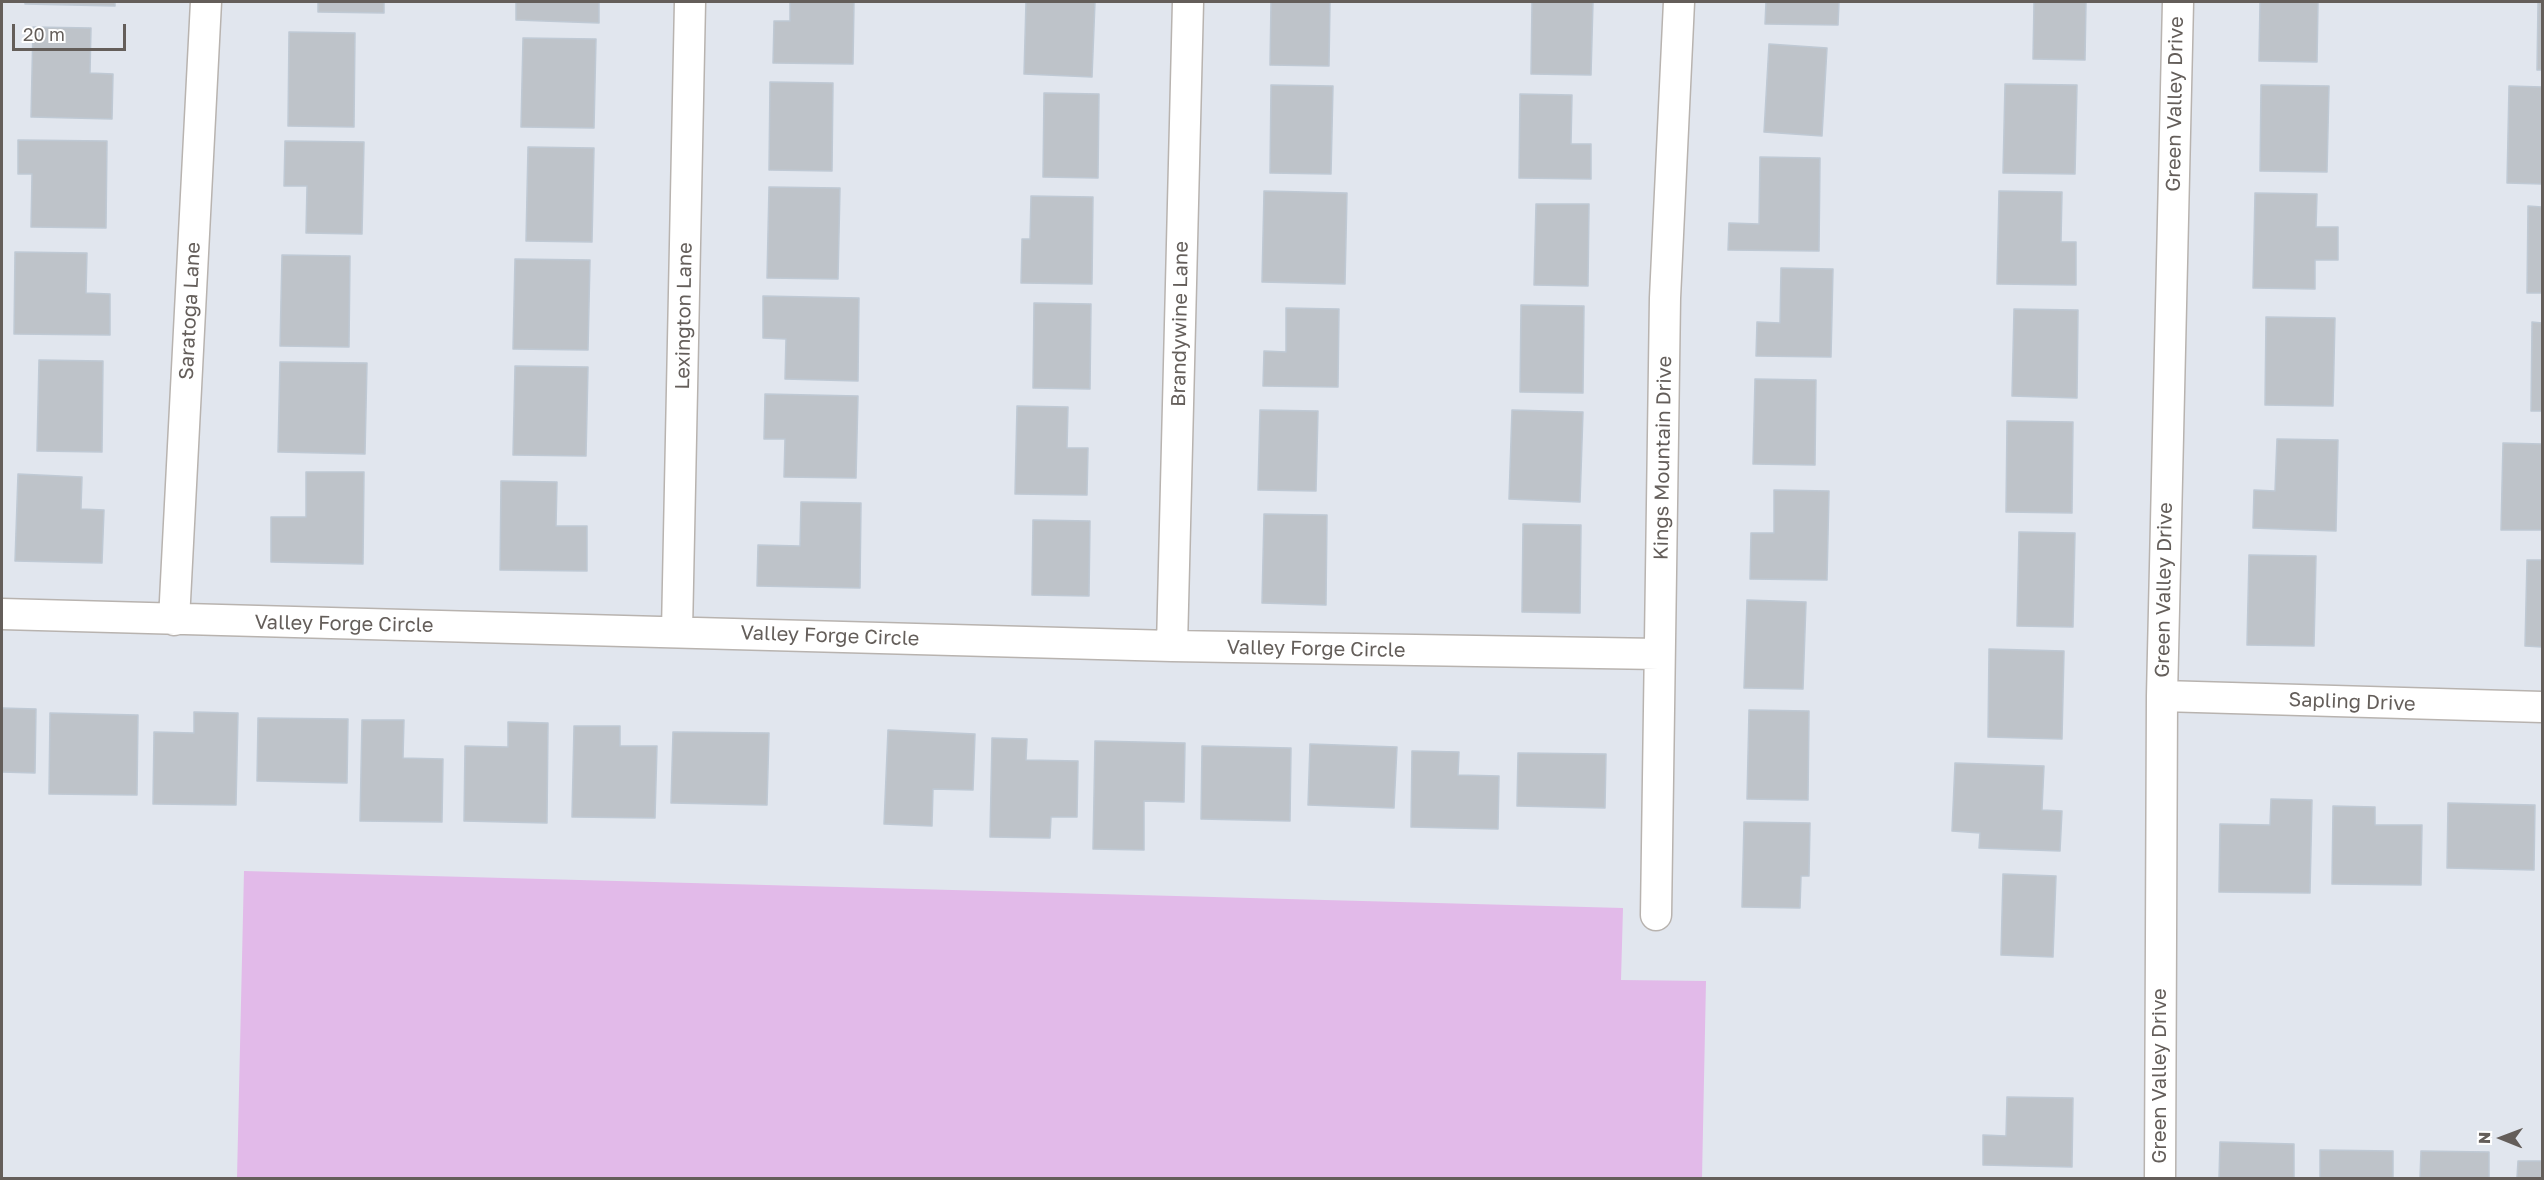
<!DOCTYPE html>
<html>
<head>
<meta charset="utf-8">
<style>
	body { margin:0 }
	#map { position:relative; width:2544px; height:1180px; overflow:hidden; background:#e1e6ee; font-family:"Golos Text",sans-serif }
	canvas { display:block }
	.frame { position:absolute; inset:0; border:3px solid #645e5a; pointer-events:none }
	.north { position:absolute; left:2472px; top:1108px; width:60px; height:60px; -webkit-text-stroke:4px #fff; paint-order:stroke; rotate:271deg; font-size:16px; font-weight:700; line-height:24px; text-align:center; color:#645e5a }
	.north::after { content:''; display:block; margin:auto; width:21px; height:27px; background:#645e5a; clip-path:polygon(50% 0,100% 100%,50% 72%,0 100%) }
	.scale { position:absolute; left:12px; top:24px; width:114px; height:27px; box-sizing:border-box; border:3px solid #645e5a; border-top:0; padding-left:8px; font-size:18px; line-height:21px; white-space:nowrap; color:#645e5a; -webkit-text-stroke:4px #fff; paint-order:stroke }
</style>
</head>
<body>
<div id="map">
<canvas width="2544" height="1180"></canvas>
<div class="frame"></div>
<div class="north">N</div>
<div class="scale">20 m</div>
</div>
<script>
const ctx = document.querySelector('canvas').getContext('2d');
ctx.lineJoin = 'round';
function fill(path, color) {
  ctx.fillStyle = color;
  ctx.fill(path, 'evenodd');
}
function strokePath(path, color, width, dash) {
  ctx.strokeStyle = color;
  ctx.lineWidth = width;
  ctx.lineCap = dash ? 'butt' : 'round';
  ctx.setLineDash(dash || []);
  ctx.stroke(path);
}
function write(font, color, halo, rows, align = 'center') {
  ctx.font = font + ' "Golos Text",sans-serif';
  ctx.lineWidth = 4.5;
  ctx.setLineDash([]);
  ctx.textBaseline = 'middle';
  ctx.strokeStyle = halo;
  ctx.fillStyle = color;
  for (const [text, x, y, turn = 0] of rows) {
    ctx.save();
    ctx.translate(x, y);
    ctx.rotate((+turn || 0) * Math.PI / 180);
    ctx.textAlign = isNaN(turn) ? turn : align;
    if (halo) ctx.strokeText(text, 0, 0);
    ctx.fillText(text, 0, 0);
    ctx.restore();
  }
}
fill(new Path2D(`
	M 244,871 L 1623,908 L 1621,980 L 1706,981 L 1702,1178 L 237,1178 Z`), '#e2bae9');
const building = new Path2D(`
	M 25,2 L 115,2 L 115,6 L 25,4 Z
	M 318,2 L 384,2 L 384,13 L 318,12 Z
	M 516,2 L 599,2 L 599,23 L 516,20 Z
	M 790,2 L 854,2 L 853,64 L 773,63 L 774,21 L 790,21 Z
	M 1026,2 L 1095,2 L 1092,77 L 1024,74 Z
	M 1271,2 L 1330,2 L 1329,66 L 1270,65 Z
	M 1532,2 L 1593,2 L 1591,75 L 1531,74 Z
	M 1766,2 L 1839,2 L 1838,25 L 1765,24 Z
	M 2034,2 L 2086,2 L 2085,60 L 2033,59 Z
	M 2260,2 L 2318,2 L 2317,62 L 2259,61 Z
	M 2538,2 L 2542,2 L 2542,70 L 2537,70 Z
	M 33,27 L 91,28 L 90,73 L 113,74 L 112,119 L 31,117 Z
	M 289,32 L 355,33 L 354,127 L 288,126 Z
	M 523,38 L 596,39 L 594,128 L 521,127 Z
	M 1769,44 L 1827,48 L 1822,136 L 1764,132 Z
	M 770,82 L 833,83 L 832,171 L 769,170 Z
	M 2005,84 L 2077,85 L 2075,174 L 2003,173 Z
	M 1271,85 L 1333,86 L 1331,174 L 1270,173 Z
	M 2261,85 L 2329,86 L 2327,172 L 2260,171 Z
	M 2509,86 L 2542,87 L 2542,184 L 2507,183 Z
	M 1044,93 L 1099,94 L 1098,178 L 1043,177 Z
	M 1520,94 L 1572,95 L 1571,144 L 1591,144 L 1591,179 L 1519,178 Z
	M 18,140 L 107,141 L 106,228 L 31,227 L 32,174 L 18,174 Z
	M 285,141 L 364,142 L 362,234 L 306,233 L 307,186 L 284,186 Z
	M 528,147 L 594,148 L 592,242 L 526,241 Z
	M 1760,157 L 1820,158 L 1819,251 L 1728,250 L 1729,223 L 1759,224 Z
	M 769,187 L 840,188 L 838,279 L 767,278 Z
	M 1264,191 L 1347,193 L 1345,284 L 1262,282 Z
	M 1999,191 L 2062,192 L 2061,242 L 2076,242 L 2076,285 L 1997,284 Z
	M 2255,193 L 2317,194 L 2316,227 L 2338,227 L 2338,260 L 2315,260 L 2315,289 L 2253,288 Z
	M 1031,196 L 1093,197 L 1092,284 L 1021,283 L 1022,239 L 1030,239 Z
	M 1536,204 L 1589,204 L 1588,286 L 1534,285 Z
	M 2528,206 L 2542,207 L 2542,293 L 2527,293 Z
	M 15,252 L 87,253 L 86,293 L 110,294 L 110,335 L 14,334 Z
	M 282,255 L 350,256 L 349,347 L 280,346 Z
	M 515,259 L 590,260 L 588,350 L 513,349 Z
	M 1781,268 L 1833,269 L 1831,357 L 1756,356 L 1757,322 L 1780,323 Z
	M 763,296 L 859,298 L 858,381 L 785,379 L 786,339 L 763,338 Z
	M 1034,303 L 1091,304 L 1090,389 L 1033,388 Z
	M 1521,305 L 1584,306 L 1583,393 L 1520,392 Z
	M 1286,308 L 1339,309 L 1338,387 L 1263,386 L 1264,351 L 1286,352 Z
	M 2014,309 L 2078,310 L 2077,398 L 2012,396 Z
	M 2266,317 L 2335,318 L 2333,406 L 2265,405 Z
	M 2532,322 L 2542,323 L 2542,411 L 2531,411 Z
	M 39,360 L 103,361 L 102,452 L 37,451 Z
	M 280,362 L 367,363 L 365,454 L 278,452 Z
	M 515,366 L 588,367 L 586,456 L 513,455 Z
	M 1755,379 L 1816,380 L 1815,465 L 1753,464 Z
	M 765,394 L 858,396 L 856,478 L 784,477 L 785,439 L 764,439 Z
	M 1017,406 L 1068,407 L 1067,448 L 1088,448 L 1087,495 L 1015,494 Z
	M 1260,410 L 1318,411 L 1316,491 L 1258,490 Z
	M 1512,410 L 1583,412 L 1580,502 L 1509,499 Z
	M 2007,421 L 2073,422 L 2072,513 L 2006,512 Z
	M 2277,439 L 2338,440 L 2336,531 L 2253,528 L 2254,490 L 2275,491 Z
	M 2503,443 L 2542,444 L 2542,530 L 2501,530 Z
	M 306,472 L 364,472 L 363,564 L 271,562 L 271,517 L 306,517 Z
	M 18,474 L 82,477 L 81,509 L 104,510 L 102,563 L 15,561 Z
	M 501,481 L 557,482 L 556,526 L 587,526 L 587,571 L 500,570 Z
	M 1774,490 L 1829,491 L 1827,580 L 1750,579 L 1751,533 L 1774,533 Z
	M 801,502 L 861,503 L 860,588 L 757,586 L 758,545 L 800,546 Z
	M 1264,514 L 1327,515 L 1326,605 L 1262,603 Z
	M 1033,520 L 1090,521 L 1089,596 L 1032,595 Z
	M 1523,524 L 1581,525 L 1580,613 L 1522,612 Z
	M 2019,532 L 2075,533 L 2073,627 L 2017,626 Z
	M 2249,555 L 2316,556 L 2314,646 L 2247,645 Z
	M 2527,560 L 2542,560 L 2542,647 L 2525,646 Z
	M 1747,600 L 1806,602 L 1803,689 L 1744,688 Z
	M 1989,649 L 2064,651 L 2062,739 L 1988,737 Z
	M 2,708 L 36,709 L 35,773 L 2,772 Z
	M 1749,710 L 1809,711 L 1808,800 L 1747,799 Z
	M 194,712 L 238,713 L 236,805 L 153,804 L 154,732 L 194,733 Z
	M 50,713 L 138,715 L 137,795 L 49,794 Z
	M 258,718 L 348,719 L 347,783 L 257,781 Z
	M 362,720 L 404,720 L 403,758 L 443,759 L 442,822 L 360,821 Z
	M 508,722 L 548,723 L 547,823 L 464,821 L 465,746 L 508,747 Z
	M 574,726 L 620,726 L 620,746 L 657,746 L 655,818 L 572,817 Z
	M 888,730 L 975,734 L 973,790 L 933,789 L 932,826 L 884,824 Z
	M 673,732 L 769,733 L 767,805 L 671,803 Z
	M 992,738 L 1027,739 L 1026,760 L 1078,761 L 1077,817 L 1051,817 L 1050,838 L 990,837 Z
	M 1095,741 L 1185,743 L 1184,802 L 1144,801 L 1144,850 L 1093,849 Z
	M 1310,744 L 1397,747 L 1394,808 L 1308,805 Z
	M 1202,746 L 1291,748 L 1290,821 L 1201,819 Z
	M 1412,751 L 1459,752 L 1458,775 L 1499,776 L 1498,829 L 1411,827 Z
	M 1518,753 L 1606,754 L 1605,808 L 1517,806 Z
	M 1955,763 L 2044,766 L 2042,810 L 2062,811 L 2060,851 L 1979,848 L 1980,833 L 1952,831 Z
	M 2271,799 L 2312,800 L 2310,893 L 2219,892 L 2220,824 L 2270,825 Z
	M 2448,803 L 2535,805 L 2534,870 L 2447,868 Z
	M 2333,806 L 2375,807 L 2375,825 L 2422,825 L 2421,885 L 2332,884 Z
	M 1744,822 L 1810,823 L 1809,876 L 1801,876 L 1800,908 L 1742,907 Z
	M 2003,874 L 2056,876 L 2053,957 L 2001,955 Z
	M 2007,1097 L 2073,1098 L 2072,1167 L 1983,1165 L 1983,1135 L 2006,1136 Z
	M 2220,1142 L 2294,1144 L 2294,1178 L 2219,1178 Z
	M 2320,1150 L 2393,1151 L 2393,1178 L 2320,1178 Z
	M 2421,1151 L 2489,1152 L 2489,1178 L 2420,1178 Z
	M 2518,1161 L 2542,1161 L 2542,1178 L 2517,1178 Z`);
fill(building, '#bec3c9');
strokePath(building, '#bfc9d4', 1.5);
const minor = new Path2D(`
	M 2,614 L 1172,646 L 1659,654
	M 174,620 L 206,2
	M 677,631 L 690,2
	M 1172,646 L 1188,2
	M 2162,696 L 2542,707
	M 1656,915 L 1665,298 L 1679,2
	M 2160,1178 L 2162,696 L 2178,2`);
strokePath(minor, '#b8b3af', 33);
strokePath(minor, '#fff', 30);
write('20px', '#645e5a', '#fff', [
	["Green Valley Drive",2175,104,-89],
	["Saratoga Lane",190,311,-87],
	["Lexington Lane",684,316,-89],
	["Brandywine Lane",1180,324,-89],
	["Kings Mountain Drive",1663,458,-89],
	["Green Valley Drive",2164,590,-89],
	["Valley Forge Circle",344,624,1],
	["Valley Forge Circle",830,636,2],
	["Valley Forge Circle",1316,649,1],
	["Sapling Drive",2352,702,2],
	["Green Valley Drive",2160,1076,-90]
]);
</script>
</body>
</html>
